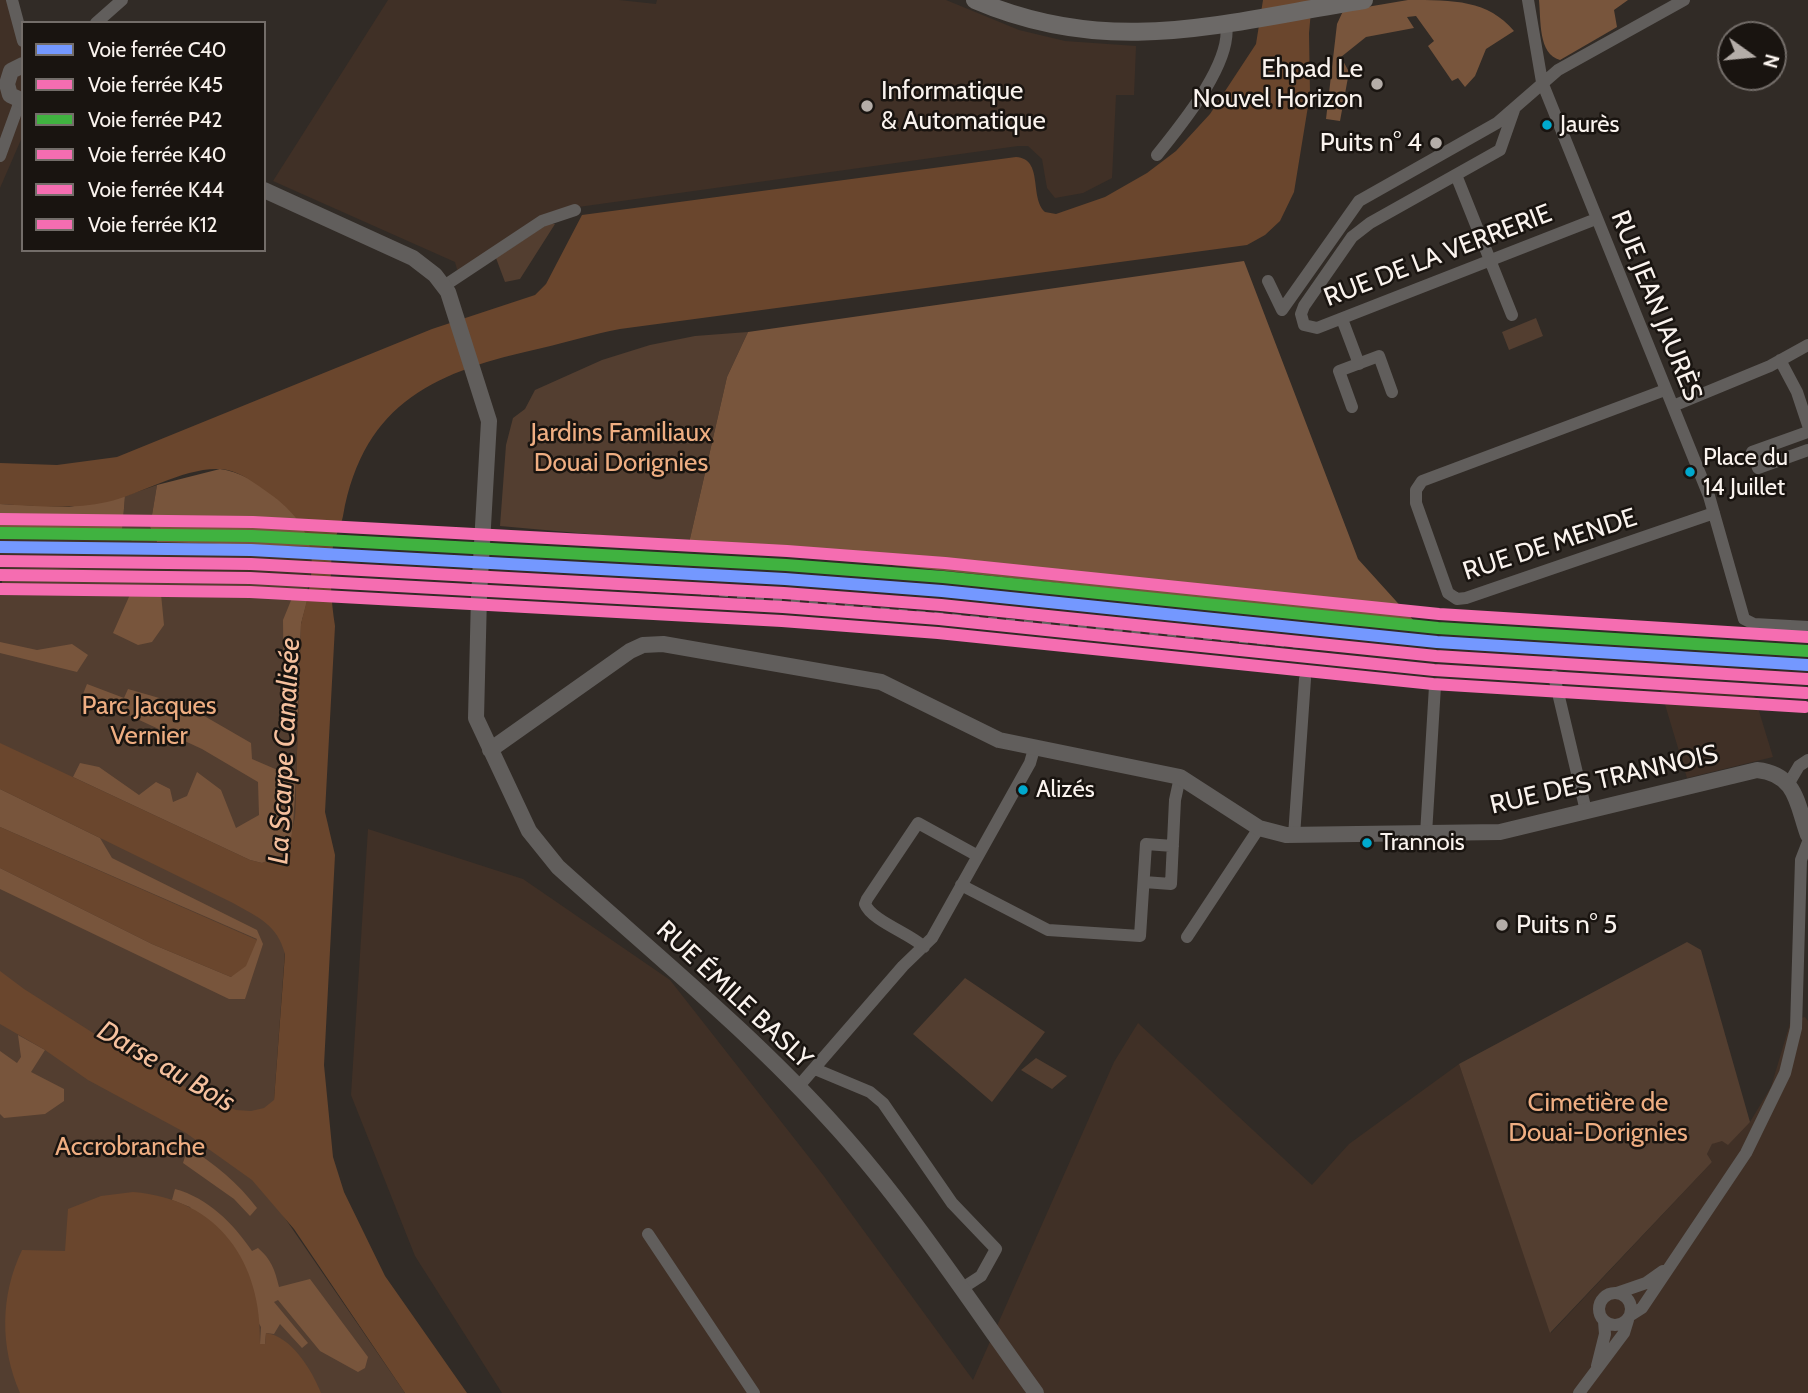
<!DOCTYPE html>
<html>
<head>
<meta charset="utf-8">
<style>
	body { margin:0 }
	#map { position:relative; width:1808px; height:1393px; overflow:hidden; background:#312b26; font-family:Cabin,sans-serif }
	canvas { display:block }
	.legend { position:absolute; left:21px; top:21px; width:245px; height:231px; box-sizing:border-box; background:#191410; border:2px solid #736d69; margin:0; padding:9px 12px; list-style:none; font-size:21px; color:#faf3ee }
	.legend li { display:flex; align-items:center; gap:14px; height:35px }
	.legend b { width:35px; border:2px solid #736d69 }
	.north { position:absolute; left:1717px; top:21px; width:70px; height:70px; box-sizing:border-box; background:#191410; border:2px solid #736d69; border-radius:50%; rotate:105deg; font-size:19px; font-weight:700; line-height:28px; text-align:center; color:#faf3ee }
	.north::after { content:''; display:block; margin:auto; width:24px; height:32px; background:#b4ada8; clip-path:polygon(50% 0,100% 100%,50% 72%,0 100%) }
</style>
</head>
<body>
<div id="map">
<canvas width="1808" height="1393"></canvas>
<ul class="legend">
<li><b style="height:9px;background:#7498ff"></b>Voie ferrée C40</li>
<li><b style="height:9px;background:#f56db1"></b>Voie ferrée K45</li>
<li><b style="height:9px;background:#40b240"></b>Voie ferrée P42</li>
<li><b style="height:9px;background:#f56db1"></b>Voie ferrée K40</li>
<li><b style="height:9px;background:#f56db1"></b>Voie ferrée K44</li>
<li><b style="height:9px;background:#f56db1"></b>Voie ferrée K12</li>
</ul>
<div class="north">N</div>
</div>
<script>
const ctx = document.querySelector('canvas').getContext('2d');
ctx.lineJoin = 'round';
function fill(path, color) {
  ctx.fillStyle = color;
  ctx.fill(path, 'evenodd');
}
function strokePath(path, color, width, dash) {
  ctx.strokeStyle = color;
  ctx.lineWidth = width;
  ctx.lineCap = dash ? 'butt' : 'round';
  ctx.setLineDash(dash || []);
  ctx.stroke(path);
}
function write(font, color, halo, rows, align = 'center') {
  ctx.font = font + ' Cabin,sans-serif';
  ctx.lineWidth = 5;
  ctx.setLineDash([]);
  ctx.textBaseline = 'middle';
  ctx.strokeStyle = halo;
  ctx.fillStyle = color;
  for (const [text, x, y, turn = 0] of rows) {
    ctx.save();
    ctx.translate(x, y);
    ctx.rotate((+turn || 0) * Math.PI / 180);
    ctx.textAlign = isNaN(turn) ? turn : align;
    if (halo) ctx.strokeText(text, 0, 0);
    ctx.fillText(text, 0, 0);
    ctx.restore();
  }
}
fill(new Path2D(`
	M 0,0 L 16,0 L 23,28 L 23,135 L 0,188 Z
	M 388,0 L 619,0 L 656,4 L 657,0 L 946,0 L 1019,30 L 1065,41 L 1136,46 L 1134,95 L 1116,95 L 1112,178 L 1083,193 L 1055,198 L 1047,188 L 1042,159 L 1028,146 L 1018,146 L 571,208 L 458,273 L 455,262 L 273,181 Z
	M 122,533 L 133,541 L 312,547 L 310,576 L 192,571 L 0,569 L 0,534 Z
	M 1658,681 L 1751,685 L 1773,757 L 1687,778 Z
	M 368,829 L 523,879 L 670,980 L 823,1175 L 973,1380 L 1114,1062 L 1138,1023 L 1312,1185 L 1349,1144 L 1459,1064 L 1551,1333 L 1712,1162 L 1707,1154 L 1712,1144 L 1750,1122 L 1771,1087 L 1791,1020 L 1805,1017 L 1808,1021 L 1808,1393 L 502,1393 L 415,1256 L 351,1095 Z`), '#403026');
fill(new Path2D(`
	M 549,223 L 555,224 L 520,279 L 505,282 L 496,258 Z
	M 1536,318 L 1543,336 L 1509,350 L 1502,332 Z
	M 748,332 L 727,377 L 689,543 L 500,526 L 506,445 L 513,418 L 525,409 L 535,390 L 602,360 L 650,345 L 695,336 Z
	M 157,485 L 150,527 L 157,542 L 132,541 L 122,533 L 125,496 Z
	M 52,568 L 310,576 L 301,624 L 295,816 L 274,1100 L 278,1208 L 405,1393 L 0,1393 L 0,594 L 4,569 Z
	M 1687,942 L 1701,950 L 1750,1122 L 1728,1145 L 1722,1141 L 1712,1144 L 1707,1154 L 1712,1162 L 1550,1333 L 1459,1064 Z
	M 965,978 L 1045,1032 L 992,1102 L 913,1034 Z
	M 1036,1058 L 1067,1076 L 1052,1089 L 1021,1070 Z`), '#533e30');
fill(new Path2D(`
	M 1408,0 C 1454,0 1488,0 1514,31 L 1486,49 L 1475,76 L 1465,87 L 1458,78 L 1452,81 L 1428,46 L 1434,41 L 1416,16 L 1407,17 L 1414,28 L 1366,37 L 1341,57 L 1349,72 L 1340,121 L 1326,119 L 1337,24 L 1343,11 Z
	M 1539,0 L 1628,0 L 1614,10 L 1617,27 L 1560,60 C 1538,54 1541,20 1539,0 Z
	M 1244,261 L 1358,559 L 1415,622 L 689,543 L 727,377 L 748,332 Z
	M 220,469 C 256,474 303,511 312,547 L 157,542 L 150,527 L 157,485 Z
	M 125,496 L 122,533 L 0,534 L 0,504 L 69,507 Z
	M 132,590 L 161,594 L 164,625 L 152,642 L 138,645 L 113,633 Z
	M 309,595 L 301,624 L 298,715 L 284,714 L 283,620 L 292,598 Z
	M 0,642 L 37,650 L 72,644 L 88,655 L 77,672 L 0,653 Z
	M 87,684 L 124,698 L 128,689 L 187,706 L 251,743 L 252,759 L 296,778 L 292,840 L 288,853 L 262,863 L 250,860 L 73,777 L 80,763 L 99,767 L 139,795 L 156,782 L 170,789 L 173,802 L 187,796 L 197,772 L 221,790 L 236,828 L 259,815 L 258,782 L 202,749 L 83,694 Z
	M 0,789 L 100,838 L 112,858 L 257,930 L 263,944 L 245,999 L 229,999 L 0,889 L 0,868 L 152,944 L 231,977 L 257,939 L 0,827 Z
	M 18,1035 L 45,1050 L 31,1072 L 64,1089 L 64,1101 L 45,1114 L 4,1118 L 0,1114 L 0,1051 L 17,1063 L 21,1057 Z
	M 188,1147 C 215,1164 238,1183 257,1208 L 250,1216 L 234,1199 L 183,1163 Z
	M 175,1189 C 208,1198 233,1223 252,1251 L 258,1248 C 271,1259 275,1270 279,1287 L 310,1279 L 368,1357 L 365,1368 L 358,1372 L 320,1351 L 278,1300 L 274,1302 L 308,1343 L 302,1348 L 280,1324 L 274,1334 L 266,1333 L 265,1344 L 260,1344 L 261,1327 L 190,1207 L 172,1200 Z`), '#78553c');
fill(new Path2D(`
	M 1263,0 L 1312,0 L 1309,33 L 1310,94 L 1294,192 L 1280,221 L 1265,235 L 1247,245 L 620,329 C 593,334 567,342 542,348 C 438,371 364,400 343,516 C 341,526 335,536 333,546 C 329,572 331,600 335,626 L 325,812 L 335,855 L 324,1065 L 333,1157 L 344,1192 L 385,1276 L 467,1393 L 405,1393 L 294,1229 L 252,1180 L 186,1133 L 88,1080 L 45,1050 L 0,1024 L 0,971 L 24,989 L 112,1045 L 162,1071 L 165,1077 L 219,1103 L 236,1110 L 251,1111 L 264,1108 L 274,1100 L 285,954 C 277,924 259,918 233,903 L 0,789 L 0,743 L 250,860 L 262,863 L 288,853 L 295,816 L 301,624 C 318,562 321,528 263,489 C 250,480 237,470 220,469 C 185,467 141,494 107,502 C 72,510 36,506 0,504 L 0,463 L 57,465 L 117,457 L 432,329 L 535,295 L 546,284 L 582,215 L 1016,157 C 1044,159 1029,197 1045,212 L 1056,214 L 1105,197 L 1147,173 L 1176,151 L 1210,114 L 1256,44 Z
	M 0,827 L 257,940 L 246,966 L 231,977 L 152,944 L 0,868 Z
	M 133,1192 C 219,1199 262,1262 260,1344 L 265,1344 L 266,1333 C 291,1336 312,1370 321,1393 L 20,1393 C 0,1347 0,1296 22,1250 L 65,1251 L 68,1209 L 101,1196 Z`), '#6a462d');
strokePath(new Path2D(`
	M 12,0 L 23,41
	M 1528,0 L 1542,82 L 1709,496 L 1744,619 L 1754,624 L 1808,627
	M 96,23 L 122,0
	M 1514,110 L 1500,150 L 1370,223 L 1352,237 L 1304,306 L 1301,314 L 1304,325 L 1317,328 L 1596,219
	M 1157,155 C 1180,126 1233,63 1226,24
	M 0,156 L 20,101
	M 1456,175 L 1512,315
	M 1268,281 L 1282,310 L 1359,201 L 1497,123 L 1558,70 L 1684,0
	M 444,286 L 542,221 L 575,210
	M 1342,319 L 1359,364
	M 1780,360 L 1797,392 L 1808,425
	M 1665,390 L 1422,481 L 1416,490 L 1416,503 L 1448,593 L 1457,599 L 1466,598 L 1714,513
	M 1673,406 L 1770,366 L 1808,345
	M 1352,407 L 1339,371 L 1379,356 L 1392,392
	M 1808,432 L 1752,452 L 1758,468 L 1808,450
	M 1554,676 L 1586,811
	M 1789,783 L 1799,766 L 1808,760
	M 1426,834 L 1435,686
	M 1294,836 L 1305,679
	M 1144,882 L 1171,884 L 1175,800 L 1180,777
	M 961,885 L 1048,930 L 1140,936 L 1146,844 L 1173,846
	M 1187,937 L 1259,828
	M 924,947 C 909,933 872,921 865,904 L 867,899 L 918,823 L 978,856
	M 815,1069 L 870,1092 L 883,1103 L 952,1203 L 996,1249 L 981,1276 L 961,1289
	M 798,1087 L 903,966 L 932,938 L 1030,763 L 1034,749
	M 648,1234 L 754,1393
	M1599 1309a16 16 0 1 1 32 0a16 16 0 1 1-32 0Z
	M 1617,1293 L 1646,1283 L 1663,1271
	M 1631,1315 L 1642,1308 L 1746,1153 L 1785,1073 L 1796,1028 L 1801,860 L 1808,842
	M 1597,1366 L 1605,1334 L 1604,1321
	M 1579,1393 L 1624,1333 L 1628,1320`), '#615e5c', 12);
strokePath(new Path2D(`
	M 23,65 L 11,71 L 7,84 L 10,95 L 23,101
	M 264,190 L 413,258 L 435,275 L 448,292 L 489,421 L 479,596 L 476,718 L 529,831 L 558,867 C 652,952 753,1034 838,1129 C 911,1210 972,1305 1036,1393
	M 490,750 L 630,651 L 643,645 L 663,644 L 881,682 L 999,740 L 1180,777 L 1259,828 L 1286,835 L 1500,832 L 1757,770 C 1797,774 1797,805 1808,835`), '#615e5c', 16);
strokePath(new Path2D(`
	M 975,0 C 1112,59 1225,22 1364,0`), '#6c6967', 18);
strokePath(new Path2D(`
	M 0,564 L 249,567 L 690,592 L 1397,655 L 1808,679`), '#676362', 3.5, [9, 9]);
strokePath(new Path2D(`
	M 0,547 L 251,550 L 785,579 L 942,591 L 1437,642 L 1808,665`), '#7498ff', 12);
strokePath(new Path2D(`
	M 0,561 L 251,564 L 784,593 L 941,605 L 1436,656 L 1807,679`), '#f56db1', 12);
strokePath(new Path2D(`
	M 0,533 L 252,536 L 786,565 L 943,577 L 1438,628 L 1808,651`), '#40b240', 12);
strokePath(new Path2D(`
	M 0,575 L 250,578 L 783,607 L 939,619 L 1434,670 L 1806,693`), '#f56db1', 12);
strokePath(new Path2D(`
	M 0,519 L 253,522 L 787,551 L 945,563 L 1439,614 L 1808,637`), '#f56db1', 12);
strokePath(new Path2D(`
	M 0,589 L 250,592 L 782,621 L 938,633 L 1433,684 L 1805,707`), '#f56db1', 12);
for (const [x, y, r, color] of [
	[1377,84,7,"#b4ada8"],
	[867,106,7,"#b4ada8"],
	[1547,125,6,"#00a9ce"],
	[1436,143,7,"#b4ada8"],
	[1690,472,6,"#00a9ce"],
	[1023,790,6,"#00a9ce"],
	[1367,843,6,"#00a9ce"],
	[1502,925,7,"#b4ada8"]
]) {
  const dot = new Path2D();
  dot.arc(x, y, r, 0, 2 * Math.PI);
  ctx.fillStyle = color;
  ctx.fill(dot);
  strokePath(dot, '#191410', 2.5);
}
write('24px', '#faf3ee', '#191410', [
	["Jaurès",1560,125],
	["Place du",1703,458],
	["14 Juillet",1703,488],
	["Alizés",1036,790],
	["Trannois",1380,843]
], 'left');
write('26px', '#faf3ee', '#191410', [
	["Ehpad Le",1363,69],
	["Nouvel Horizon",1363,99],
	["Informatique",881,91,"left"],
	["& Automatique",881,121,"left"],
	["Puits n° 4",1422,143],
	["Puits n° 5",1516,925,"left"]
], 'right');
write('26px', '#faf3ee', '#191410', [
	["RUE DE LA VERRERIE",1438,256,-21],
	["RUE JEAN JAURÈS",1656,306,68],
	["RUE DE MENDE",1550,545,-18],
	["RUE DES TRANNOIS",1604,780,-13],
	["RUE ÉMILE BASLY",734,995,43]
]);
write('26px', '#efae82', '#191410', [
	["Jardins Familiaux",621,433],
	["Douai Dorignies",621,463],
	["Parc Jacques",149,706],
	["Vernier",149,736],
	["Cimetière de",1598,1103],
	["Douai-Dorignies",1598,1133],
	["Accrobranche",130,1147]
]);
write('italic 28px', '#f6c19e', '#191410', [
	["La Scarpe Canalisée",285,751,-87],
	["Darse au Bois",166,1067,30]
]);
</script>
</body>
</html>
